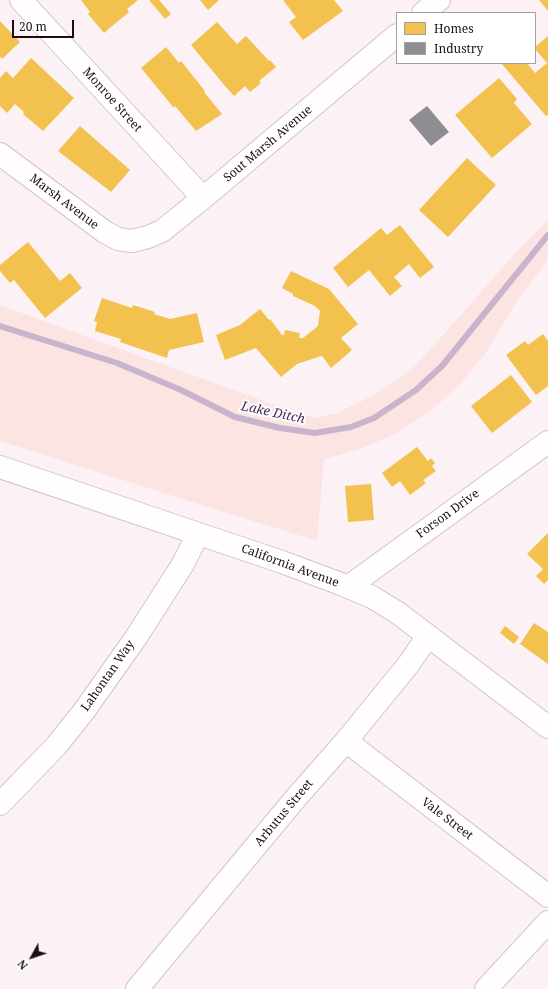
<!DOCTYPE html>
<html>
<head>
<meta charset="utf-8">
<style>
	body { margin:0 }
	#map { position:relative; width:548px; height:989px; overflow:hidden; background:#fcf2f6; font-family:"Noto Serif",serif }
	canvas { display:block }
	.legend { position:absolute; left:396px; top:12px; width:140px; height:52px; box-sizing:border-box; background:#fff; border:1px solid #a49fa1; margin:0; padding:5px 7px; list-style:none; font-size:12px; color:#1b0e13 }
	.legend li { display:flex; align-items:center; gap:8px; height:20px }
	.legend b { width:20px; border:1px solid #a49fa1 }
	.north { position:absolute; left:12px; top:937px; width:40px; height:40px; -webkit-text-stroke:3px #fff; paint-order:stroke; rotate:230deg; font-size:11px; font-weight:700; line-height:16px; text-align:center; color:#1b0e13 }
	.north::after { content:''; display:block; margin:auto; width:14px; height:18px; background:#1b0e13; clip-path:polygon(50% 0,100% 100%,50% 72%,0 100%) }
	.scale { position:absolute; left:12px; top:20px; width:62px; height:18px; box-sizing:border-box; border:2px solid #1b0e13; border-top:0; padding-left:5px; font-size:12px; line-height:14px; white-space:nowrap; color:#1b0e13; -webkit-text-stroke:3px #fff; paint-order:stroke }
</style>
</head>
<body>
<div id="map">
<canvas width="548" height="989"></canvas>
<ul class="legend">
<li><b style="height:11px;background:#f2c14e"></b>Homes</li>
<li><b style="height:11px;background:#8d8d92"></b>Industry</li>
</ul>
<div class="north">N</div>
<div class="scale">20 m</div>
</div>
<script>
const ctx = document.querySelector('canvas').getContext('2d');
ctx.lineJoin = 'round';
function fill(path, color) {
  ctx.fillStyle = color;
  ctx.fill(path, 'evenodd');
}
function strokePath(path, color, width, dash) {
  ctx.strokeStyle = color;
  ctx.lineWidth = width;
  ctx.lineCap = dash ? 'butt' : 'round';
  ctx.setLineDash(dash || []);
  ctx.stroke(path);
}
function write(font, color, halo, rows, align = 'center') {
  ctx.font = font + ' "Noto Serif",serif';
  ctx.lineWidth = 4;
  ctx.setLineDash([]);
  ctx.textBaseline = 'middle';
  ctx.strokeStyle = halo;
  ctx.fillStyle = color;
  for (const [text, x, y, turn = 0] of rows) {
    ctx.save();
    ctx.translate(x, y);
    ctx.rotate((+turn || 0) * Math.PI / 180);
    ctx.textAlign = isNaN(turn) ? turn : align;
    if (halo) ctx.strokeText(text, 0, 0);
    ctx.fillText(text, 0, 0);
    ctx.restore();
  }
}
fill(new Path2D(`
	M 548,219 L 548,260 L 515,304 L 485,354 L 460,384 L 435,407 L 397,433 L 358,450 L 324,459 L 317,541 L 195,503 L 0,441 L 0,305 L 297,413 L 317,418 L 337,413 L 376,394 L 413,368 L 445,333 L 510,259 Z`), '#fce4e2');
fill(new Path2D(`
	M 81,0 L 138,0 L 127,9 L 129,12 L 104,33 L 88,14 L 90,12 Z
	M 149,0 L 159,0 L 171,14 L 165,19 Z
	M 200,0 L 219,0 L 208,10 Z
	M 283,0 L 334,0 L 343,11 L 303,40 L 289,22 L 296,17 Z
	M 539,0 L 548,0 L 548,11 Z
	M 0,21 L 20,42 L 2,59 L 0,56 Z
	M 217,22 L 237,44 L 246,36 L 269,61 L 270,60 L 276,67 L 259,81 L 261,83 L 250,92 L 245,86 L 234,96 L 225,86 L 191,45 Z
	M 548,36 L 548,115 L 546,116 L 501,63 L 527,63 L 535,73 L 547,63 L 535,49 L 535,47 Z
	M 166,47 L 179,63 L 181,61 L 205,91 L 204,92 L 222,114 L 196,131 L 175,106 L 174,108 L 141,68 Z
	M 31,58 L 74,98 L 43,131 L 23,114 L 24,112 L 15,104 L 7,113 L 0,106 L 0,78 L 6,71 L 13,78 Z
	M 499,78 L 517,99 L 514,103 L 532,124 L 492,158 L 455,115 Z
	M 80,126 L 130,170 L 111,192 L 58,151 Z
	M 467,158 L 496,185 L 448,237 L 419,210 Z
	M 400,225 L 434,267 L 420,278 L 409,264 L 394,277 L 402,286 L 390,296 L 369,270 L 348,287 L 333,268 L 381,228 L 387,235 Z
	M 28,242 L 60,281 L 70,273 L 82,288 L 45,318 L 14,280 L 10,283 L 0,271 L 0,265 Z
	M 291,271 L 329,289 L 358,324 L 341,338 L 352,350 L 331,368 L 322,356 L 318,357 L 297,364 L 281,377 L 256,348 L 225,360 L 216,335 L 240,325 L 260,309 L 269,320 L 270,319 L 282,335 L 284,335 L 285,330 L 300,333 L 299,338 L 303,338 L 318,326 L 320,311 L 315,306 L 293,296 L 293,294 L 282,288 Z
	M 102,298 L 132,308 L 133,305 L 155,312 L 154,314 L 170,319 L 197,313 L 204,342 L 169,350 L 167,358 L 120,342 L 121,339 L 95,331 L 97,322 L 94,321 Z
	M 543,334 L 548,341 L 548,386 L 536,395 L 506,355 L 525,341 L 528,345 Z
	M 511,375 L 532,402 L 492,433 L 471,406 Z
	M 417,447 L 428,461 L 431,458 L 435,463 L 432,466 L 436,471 L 423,480 L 426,483 L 410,495 L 400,481 L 392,487 L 382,473 Z
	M 371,484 L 374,520 L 348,522 L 345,486 Z
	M 548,533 L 548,580 L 544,584 L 536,576 L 543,569 L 527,554 Z
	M 534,623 L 548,632 L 548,664 L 520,644 Z
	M 505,626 L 519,637 L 514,644 L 500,633 Z`), '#f2c14e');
fill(new Path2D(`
	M 427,106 L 449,132 L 431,146 L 409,120 Z`), '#8d8d92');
strokePath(new Path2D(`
	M 0,326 L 117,363 L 181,390 L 235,417 L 280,428 L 315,433 L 351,427 L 374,418 L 416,390 L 442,366 L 548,235`), '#c8b4cd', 6);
const minor = new Path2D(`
	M 21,0 L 203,198
	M 423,13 L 439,0
	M 0,154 L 105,232 L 118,239 L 132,241 L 148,237 L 162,231 L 203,198 L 397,35
	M 348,587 L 548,442
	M 346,741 L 548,896
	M 0,804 L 57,745 L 84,711 L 135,639 L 183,564 L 198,534
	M 137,989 L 295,799 L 346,741 L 408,665 L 428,636
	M 486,989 L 548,922`);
const secondary = new Path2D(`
	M 0,467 L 282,562 L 341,584 L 372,597 L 398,613 L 548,727`);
strokePath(minor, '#d1c5ca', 24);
strokePath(secondary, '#d1c5ca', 24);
strokePath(minor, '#fffdfe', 22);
strokePath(secondary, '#fffdfe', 22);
write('12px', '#1b0e13', '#fff', [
	["Monroe Street",112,100,48],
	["Sout Marsh Avenue",268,144,-40],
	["Marsh Avenue",64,202,37],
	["Forson Drive",448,514,-36],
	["California Avenue",290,566,20],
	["Lahontan Way",108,676,-55],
	["Arbutus Street",284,813,-50],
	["Vale Street",447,819,37]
]);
write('italic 13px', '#4c2b58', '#fff', [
	["Lake Ditch",273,413,12]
]);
</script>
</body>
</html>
